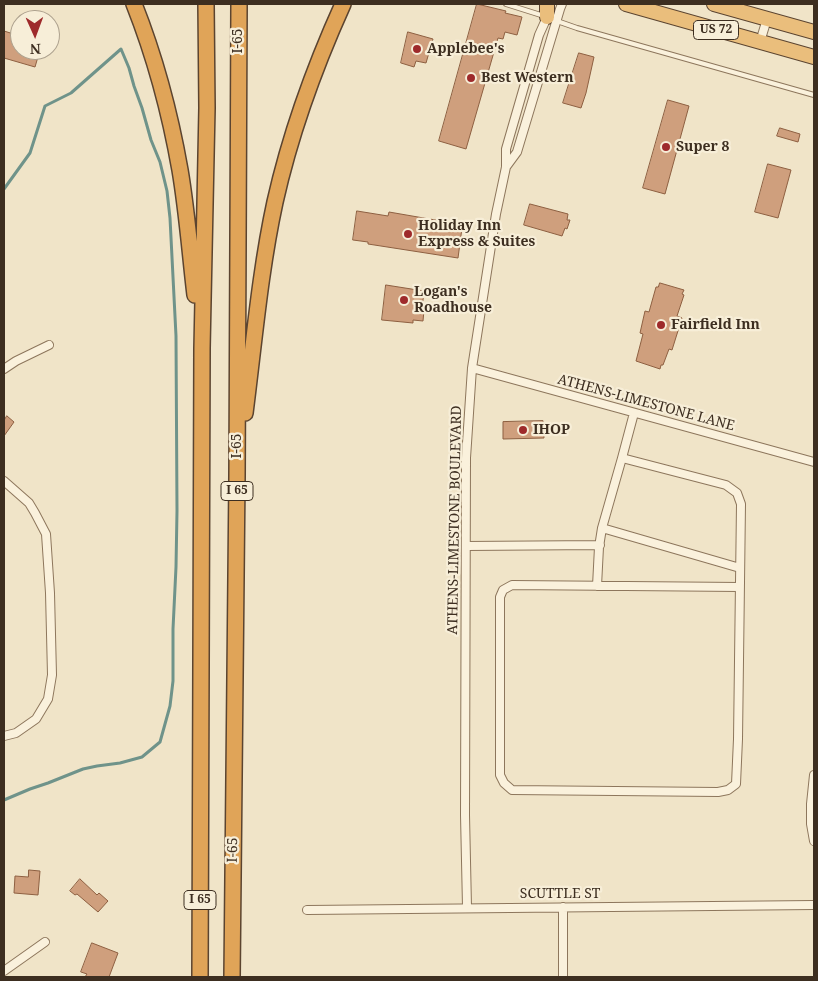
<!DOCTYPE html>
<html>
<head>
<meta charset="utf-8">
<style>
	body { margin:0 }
	#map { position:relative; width:818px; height:981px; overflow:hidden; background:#f0e4c8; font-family:"Noto Serif",serif }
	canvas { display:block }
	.frame { position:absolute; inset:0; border:5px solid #3d2e20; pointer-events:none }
	.north { position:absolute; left:10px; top:10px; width:50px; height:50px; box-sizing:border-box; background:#f7eed8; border:1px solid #ada18e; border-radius:50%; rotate:178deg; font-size:14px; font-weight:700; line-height:20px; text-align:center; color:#3d2e20 }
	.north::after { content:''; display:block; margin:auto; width:18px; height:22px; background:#9e2a2b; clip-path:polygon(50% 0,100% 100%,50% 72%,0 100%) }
</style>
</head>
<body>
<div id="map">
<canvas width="818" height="981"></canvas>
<div class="frame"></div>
<div class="north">N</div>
</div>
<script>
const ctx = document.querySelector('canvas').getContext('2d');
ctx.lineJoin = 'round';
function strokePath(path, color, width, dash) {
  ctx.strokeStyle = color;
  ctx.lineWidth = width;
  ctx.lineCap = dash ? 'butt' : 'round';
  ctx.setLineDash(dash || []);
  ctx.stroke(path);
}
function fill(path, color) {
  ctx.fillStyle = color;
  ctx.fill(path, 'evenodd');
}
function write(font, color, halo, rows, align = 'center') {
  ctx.font = font + ' "Noto Serif",serif';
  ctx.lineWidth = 4.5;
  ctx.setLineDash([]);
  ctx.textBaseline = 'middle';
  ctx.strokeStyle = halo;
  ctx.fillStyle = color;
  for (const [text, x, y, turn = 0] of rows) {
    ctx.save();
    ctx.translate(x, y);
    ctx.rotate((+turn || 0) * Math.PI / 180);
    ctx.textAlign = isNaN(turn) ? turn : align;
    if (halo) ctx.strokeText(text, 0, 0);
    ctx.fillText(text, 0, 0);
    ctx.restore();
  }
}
strokePath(new Path2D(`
	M 4,189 L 30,153 L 45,106 L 71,93 L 121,49 L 129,68 L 134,86 L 142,108 L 151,140 L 160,162 L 167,191 L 170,218 L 176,336 L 177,511 L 176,567 L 173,629 L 173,681 L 170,706 L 160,742 L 142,757 L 120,763 L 97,766 L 83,769 L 48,783 L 30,789 L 4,800`), '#6f938a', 3);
const building = new Path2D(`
	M 477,4 L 506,11 L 505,13 L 522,17 L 517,35 L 505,32 L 503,39 L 498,38 L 466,149 L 439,141 Z
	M 4,31 L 20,36 L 20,50 L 40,50 L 35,67 L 4,58 Z
	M 408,32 L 433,39 L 426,63 L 416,61 L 414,67 L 401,63 Z
	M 579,53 L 594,57 L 586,93 L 581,108 L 563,103 Z
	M 668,100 L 689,106 L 665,194 L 643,188 Z
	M 780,128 L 800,134 L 798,142 L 777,136 Z
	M 768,164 L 791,170 L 778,218 L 755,212 Z
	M 530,204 L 568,214 L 567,220 L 570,220 L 567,229 L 565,228 L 562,236 L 524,225 Z
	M 357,211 L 388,216 L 389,212 L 441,221 L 441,224 L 462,228 L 458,258 L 368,244 L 368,242 L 353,240 Z
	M 660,283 L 684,290 L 682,294 L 684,295 L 677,316 L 682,318 L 672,350 L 669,349 L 663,365 L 661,365 L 660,369 L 636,361 L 643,334 L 640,333 L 645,311 L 649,312 L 656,287 L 658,287 Z
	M 386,285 L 424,291 L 422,309 L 424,310 L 423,321 L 413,320 L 413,323 L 382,320 Z
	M 7,416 L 14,422 L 4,436 L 4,421 Z
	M 543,421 L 544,438 L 503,439 L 503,422 Z
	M 29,870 L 40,871 L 38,895 L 14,893 L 15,876 L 28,877 Z
	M 80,879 L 97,895 L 99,893 L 108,901 L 98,912 L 77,894 L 75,895 L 70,891 Z
	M 92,943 L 118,953 L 109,977 L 85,977 L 87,974 L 81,972 Z`);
fill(building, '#cf9f7d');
strokePath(building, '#8d5f41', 1);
const service = new Path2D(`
	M 506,4 L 544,16
	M 557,21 L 577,28 L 814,95`);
const minor = new Path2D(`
	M 760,42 L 767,19
	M 506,167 L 517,152 L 560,9 L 562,4
	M 472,368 L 814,462
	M 4,369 L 16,361 L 49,345
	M 622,458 L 726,485 L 737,493 L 741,504 L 738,739 L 736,784 L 728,790 L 718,792 L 512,790 L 504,783 L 500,775 L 500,597 L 503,590 L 512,585 L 740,587
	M 4,481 L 29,503 L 35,513 L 46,534 L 50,593 L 52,675 L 48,699 L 36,719 L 16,733 L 4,736
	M 602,528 L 740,568
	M 466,546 L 600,545
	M 597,586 L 599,547 L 602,528 L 622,458 L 634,413
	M 814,775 L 811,804 L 811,824 L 814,841
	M 467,907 L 465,815 L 466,458 L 472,368 L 496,214 L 506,167 L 506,149 L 539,35 L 548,15
	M 563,907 L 563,977
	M 307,910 L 814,905
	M 4,971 L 45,942`);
const trunk = new Path2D(`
	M 547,4 L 547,17
	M 626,4 L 814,57
	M 714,4 L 814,32`);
const motorway = new Path2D(`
	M 134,4 C 155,57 170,113 180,170 C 187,211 190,253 195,295
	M 245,413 C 254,343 260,271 275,202 C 290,135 315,66 343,4
	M 200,977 L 202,348 L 207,108 L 206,4
	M 232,977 L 237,476 L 239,4`);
strokePath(service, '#8d765c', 6);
strokePath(minor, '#8d765c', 10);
strokePath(trunk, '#5b4430', 16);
strokePath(motorway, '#5b4430', 18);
strokePath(service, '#faf1dc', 4);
strokePath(minor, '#faf1dc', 8);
strokePath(trunk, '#eabe7c', 14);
strokePath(motorway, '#e0a458', 15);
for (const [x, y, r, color] of [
	[417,49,5,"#9e2a2b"],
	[471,78,5,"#9e2a2b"],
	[666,147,5,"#9e2a2b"],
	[408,234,5,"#9e2a2b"],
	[404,300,5,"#9e2a2b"],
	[661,325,5,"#9e2a2b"],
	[523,430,5,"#9e2a2b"]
]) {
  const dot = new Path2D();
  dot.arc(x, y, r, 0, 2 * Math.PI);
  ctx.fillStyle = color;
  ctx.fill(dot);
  strokePath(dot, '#f7eed8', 2);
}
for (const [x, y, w] of [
	[716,30,45],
	[237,491,32],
	[200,900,32]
]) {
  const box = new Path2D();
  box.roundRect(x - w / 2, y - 9.5, w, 19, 4);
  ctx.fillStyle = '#f7eed8';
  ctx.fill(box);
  strokePath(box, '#3d2e20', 1);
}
write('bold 12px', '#3d2e20', null, [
	["US 72",716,30],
	["I 65",237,491],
	["I 65",200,900]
]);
write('14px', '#3d2e20', '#f7eed8', [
	["I-65",238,41,-90],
	["ATHENS-LIMESTONE LANE",646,403,15],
	["I-65",237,446,-90],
	["ATHENS-LIMESTONE BOULEVARD",455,520,-89],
	["I-65",233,850,-89],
	["SCUTTLE ST",560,894]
]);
write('bold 14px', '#3d2e20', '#f7eed8', [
	["Applebee's",427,49],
	["Best Western",481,78],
	["Super 8",676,147],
	["Holiday Inn",418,226],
	["Express & Suites",418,242],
	["Logan's",414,292],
	["Roadhouse",414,308],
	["Fairfield Inn",671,325],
	["IHOP",533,430]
], 'left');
</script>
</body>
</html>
